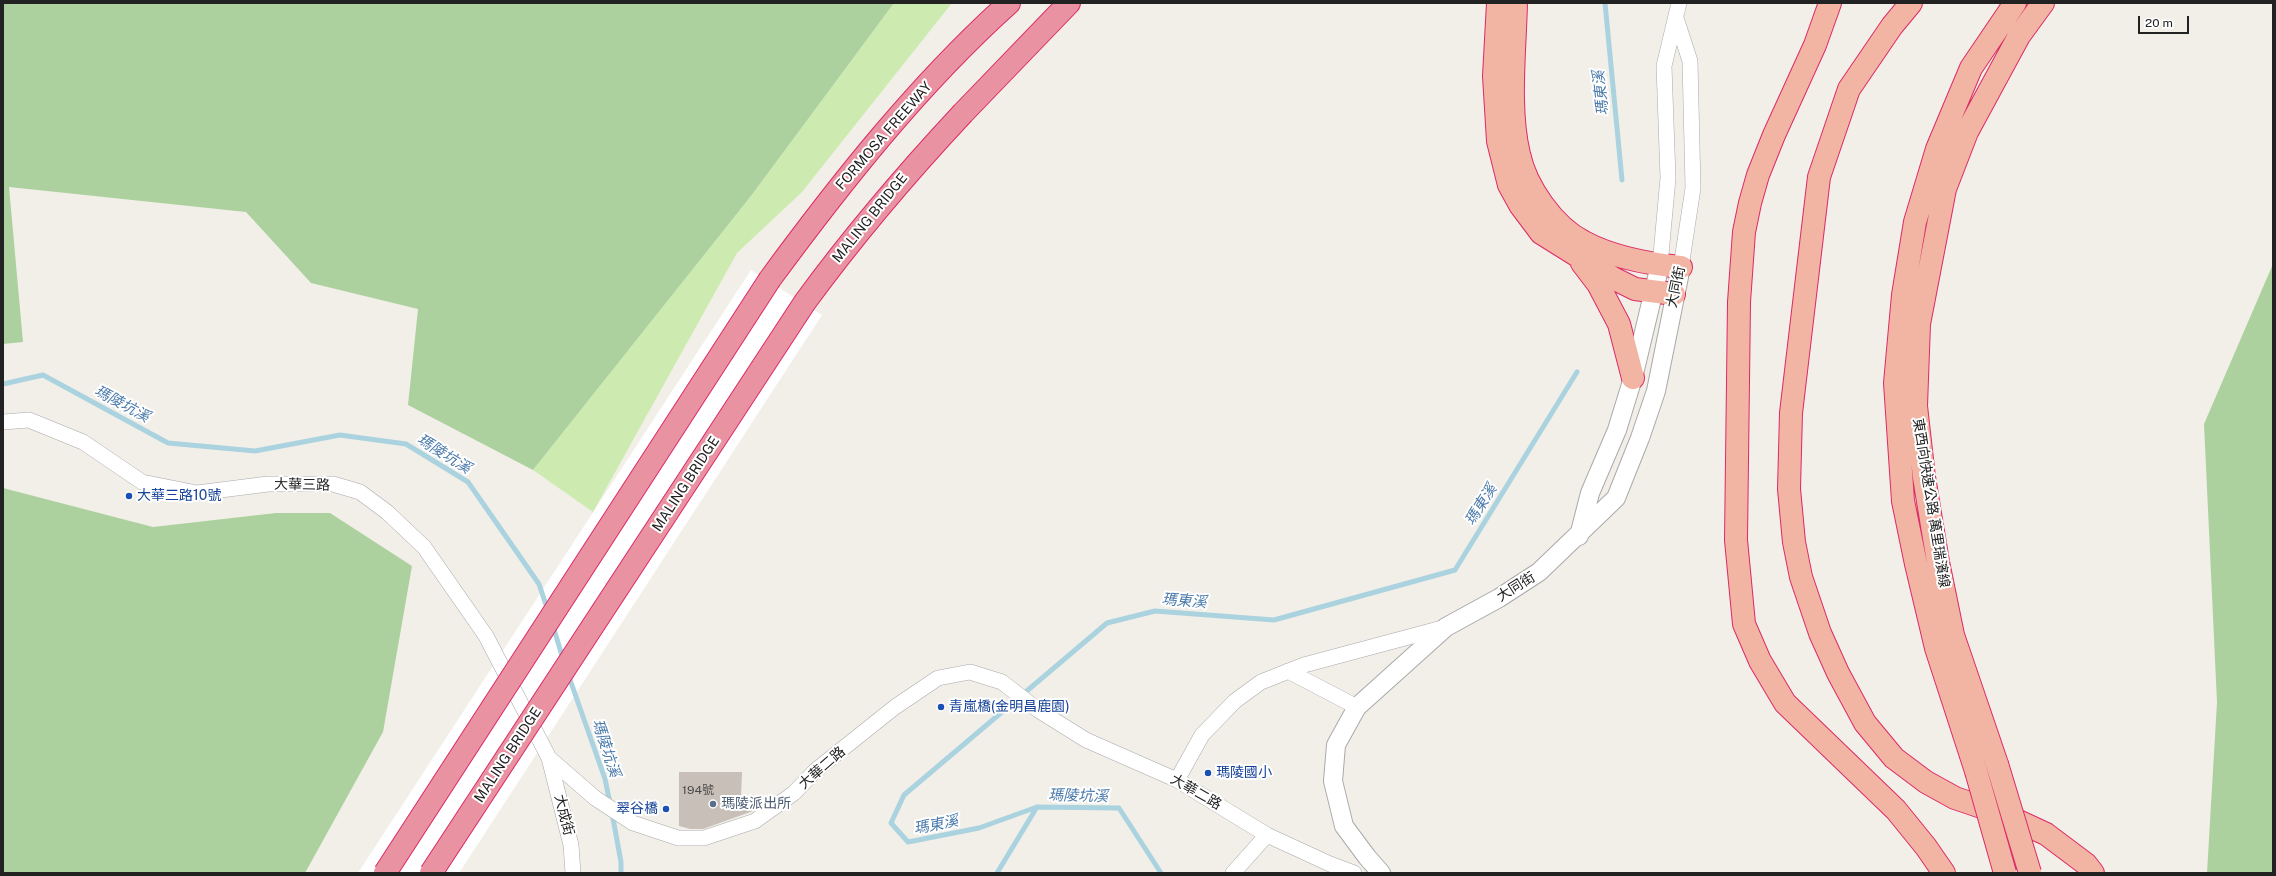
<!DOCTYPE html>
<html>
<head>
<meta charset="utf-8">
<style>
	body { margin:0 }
	#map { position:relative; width:2276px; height:876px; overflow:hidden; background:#f2efe9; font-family:"Public Sans",sans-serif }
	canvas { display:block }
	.frame { position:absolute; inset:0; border:4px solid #222; pointer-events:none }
	.scale { position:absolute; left:2138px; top:16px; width:51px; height:18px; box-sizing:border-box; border:2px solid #222; border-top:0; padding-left:5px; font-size:12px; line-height:14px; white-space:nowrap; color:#222; -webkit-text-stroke:3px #fff; paint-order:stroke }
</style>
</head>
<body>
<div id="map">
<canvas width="2276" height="876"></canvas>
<div class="frame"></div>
<div class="scale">20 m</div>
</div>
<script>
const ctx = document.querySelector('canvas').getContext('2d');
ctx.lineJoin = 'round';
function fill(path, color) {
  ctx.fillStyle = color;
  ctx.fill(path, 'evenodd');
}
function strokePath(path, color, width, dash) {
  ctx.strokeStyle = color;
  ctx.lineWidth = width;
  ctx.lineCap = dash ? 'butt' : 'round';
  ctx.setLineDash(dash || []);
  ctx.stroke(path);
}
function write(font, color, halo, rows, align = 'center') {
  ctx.font = font + ' "Public Sans","Noto Sans TC",sans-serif';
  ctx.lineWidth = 4;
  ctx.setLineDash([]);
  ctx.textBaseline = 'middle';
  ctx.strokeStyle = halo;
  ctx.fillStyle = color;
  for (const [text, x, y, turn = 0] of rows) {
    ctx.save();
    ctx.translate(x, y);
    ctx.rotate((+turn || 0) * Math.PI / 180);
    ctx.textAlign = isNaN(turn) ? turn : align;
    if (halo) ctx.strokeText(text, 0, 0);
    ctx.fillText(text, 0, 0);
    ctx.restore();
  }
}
fill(new Path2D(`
	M 894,3 L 952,3 L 802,192 L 737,253 L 593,512 L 533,470 L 751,196 Z`), '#cdebb0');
fill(new Path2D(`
	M 3,3 L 894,3 L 751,196 L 533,470 L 408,405 L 418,309 L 311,283 L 246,212 L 9,187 L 23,342 L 3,344 Z
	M 2273,264 L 2273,873 L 2207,873 L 2217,702 L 2204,424 Z
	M 3,488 L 153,527 L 276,513 L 330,513 L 412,566 L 383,732 L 305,873 L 3,873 Z`), '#add19e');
fill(new Path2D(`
	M 751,270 L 822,315 L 459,873 L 358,873 Z`), '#fff');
strokePath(new Path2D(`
	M 1605,3 L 1622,180
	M 3,384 L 43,375 L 168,443 L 255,451 L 340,435 L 406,444 L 468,482 L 539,584 L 548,611
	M 553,626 L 563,659
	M 568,674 L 605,779 L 610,803
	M 1037,807 L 979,828 L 908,842 L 891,823 L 904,795 L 1107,623 L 1155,611 L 1274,620 L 1455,570 L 1577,372
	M 612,813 L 621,862 L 621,873
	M 997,873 L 1037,807 L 1119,808 L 1161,873`), '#aad3df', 5);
fill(new Path2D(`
	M 679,772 L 742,772 L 741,796 L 753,811 L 703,829 L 690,829 L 679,826 Z`), '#c7bfb8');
const minor = new Path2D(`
	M 1676,18 L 1690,61 L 1693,188 L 1681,267
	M 1660,265 L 1668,178 L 1664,66 L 1679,3
	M 3,422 L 29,420 L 83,442 L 142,482 L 197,493 L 268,484 L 333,484 L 360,492 L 387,512 L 424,547 L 486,636 L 549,758 L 571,845 L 573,873
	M 1288,671 L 1357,707
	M 549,758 L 595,798 L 633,823 L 678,838 L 704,838 L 755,821 L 794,793 L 816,770 L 895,707 L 938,678 L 970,672 L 1002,682 L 1038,710 L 1086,740 L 1177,780 L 1267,835 L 1330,864 L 1354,873
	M 1177,780 L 1202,735 L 1235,701 L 1261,682 L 1304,665 L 1446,627
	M 1233,873 L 1267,835`);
const tertiary = new Path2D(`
	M 1579,536 L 1590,493 L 1617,430 L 1633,378 L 1660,265
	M 1381,873 L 1367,857 L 1344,826 L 1333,781 L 1336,745 L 1357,707 L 1446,627 L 1499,598 L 1539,572 L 1616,498 L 1640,438 L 1656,391 L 1681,267`);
const trunk = new Path2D(`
	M 1498,3 L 1494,76 L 1498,141 L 1509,185 L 1520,205 L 1541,233 L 1613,278 L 1635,289 L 1674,294
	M 1516,3 C 1515,50 1508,109 1519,154 C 1526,187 1554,227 1584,242 C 1612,257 1649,264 1681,267
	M 1830,3 L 1815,45 L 1774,135 L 1758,175 L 1750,203 L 1744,232 L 1739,302 L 1736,540 L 1744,624 L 1760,661 L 1785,703 L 1896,810 L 1926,847 L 1944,873
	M 1911,3 L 1892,26 L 1849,89 L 1819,177 L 1791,413 L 1789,489 L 1794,542 L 1801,577 L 1820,633 L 1838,673 L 1865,723 L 1894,758 L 1926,782 L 1955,798 L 2005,815 L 2046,834 L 2086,864 L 2093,873
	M 1582,263 L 1598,284 L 1619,324 L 1633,378
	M 1997,764 L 1953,635 L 1938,562 L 1924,477 L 1916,406 L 1919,324 L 1945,189 L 1967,132 L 2019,36 L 2043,3
	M 1976,771 L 1936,648 L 1916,564 L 1903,501 L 1895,383 L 1903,295 L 1915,222 L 1937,149 L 1971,68 L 2015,3`);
const motorway = new Path2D(`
	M 963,113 L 1069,3
	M 770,279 C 842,181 919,84 1009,3`);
strokePath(minor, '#a9a9a9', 16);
strokePath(tertiary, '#a9a9a9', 20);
strokePath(trunk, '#dc2a67', 24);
strokePath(motorway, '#dc2a67', 24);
strokePath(minor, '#fff', 15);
strokePath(tertiary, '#fff', 18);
strokePath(trunk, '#f2b4a3', 22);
strokePath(motorway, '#e892a2', 22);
const trunkBridge = new Path2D(`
	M 1997,764 L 2030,873
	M 1976,771 L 2005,873`);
const motorwayBridge = new Path2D(`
	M 385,873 L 770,279
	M 431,873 L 805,302 C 854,235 907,173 963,113`);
strokePath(trunkBridge, '#dc2a67', 24, []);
strokePath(motorwayBridge, '#dc2a67', 24, []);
strokePath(trunkBridge, '#f2b4a3', 22);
strokePath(motorwayBridge, '#e892a2', 22);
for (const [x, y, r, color] of [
	[129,496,4,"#1a4fb4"],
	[941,707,4,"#1a4fb4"],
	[1208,773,4,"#1a4fb4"],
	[713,804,4,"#5c6f8a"],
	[666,809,4,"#1a4fb4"]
]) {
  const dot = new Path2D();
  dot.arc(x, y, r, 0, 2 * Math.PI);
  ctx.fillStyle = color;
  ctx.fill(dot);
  strokePath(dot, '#fff', 1.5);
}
write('12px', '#4b4948', null, [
	["194號",698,790]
]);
write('14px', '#222', '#fff', [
	["FORMOSA FREEWAY",884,136,-49],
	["MALING BRIDGE",870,218,-51],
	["大同街",1676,287,-78],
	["MALING BRIDGE",686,484,-57],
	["大華三路",302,485,1],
	["東西向快速公路 萬里瑞濱線",1931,503,81],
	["大同街",1516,587,-32],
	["MALING BRIDGE",508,755,-57],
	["大華二路",822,768,-41],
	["大華二路",1196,792,30],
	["大成街",564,815,76]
]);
write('14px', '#164399', '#fff', [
	["大華三路10號",137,496],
	["青嵐橋(金明昌鹿園)",949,707],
	["瑪陵國小",1216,773],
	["翠谷橋",658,809,"right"]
], 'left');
write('14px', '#4e5e75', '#fff', [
	["瑪陵派出所",721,804]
], 'left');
write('italic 15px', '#4a7aab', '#fff', [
	["瑪東溪",1601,93,-96],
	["瑪陵坑溪",122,404,28],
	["瑪陵坑溪",444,454,32],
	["瑪東溪",1481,505,-58],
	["瑪東溪",1184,601,4],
	["瑪陵坑溪",606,748,72],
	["瑪陵坑溪",1078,796,1],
	["瑪東溪",936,825,-11]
]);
</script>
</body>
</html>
